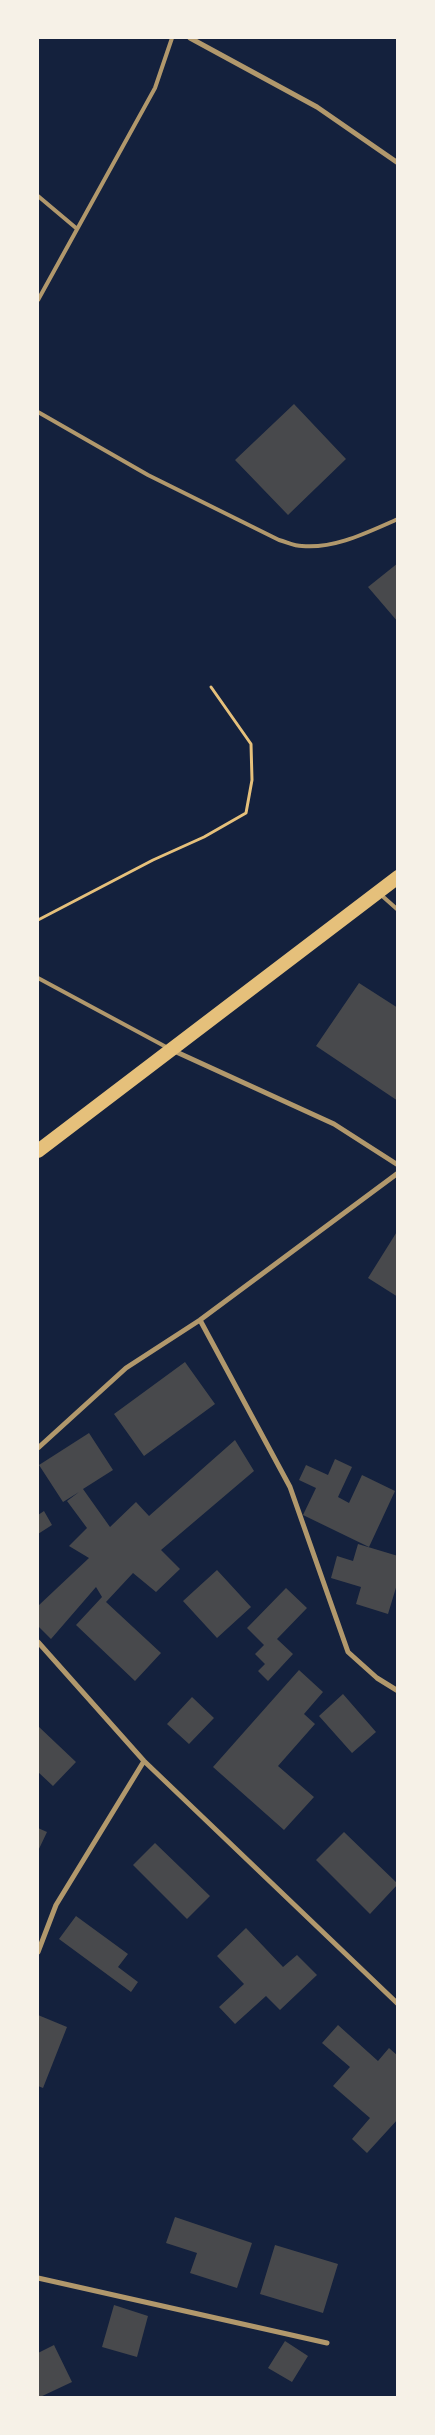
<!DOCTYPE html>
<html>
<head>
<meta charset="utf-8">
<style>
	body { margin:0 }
	#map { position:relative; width:435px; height:2435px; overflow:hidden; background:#14213d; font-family:"Fira Sans",sans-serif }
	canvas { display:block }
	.frame { position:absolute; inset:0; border:39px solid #f6f1e7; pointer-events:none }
</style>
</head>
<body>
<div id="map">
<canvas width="435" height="2435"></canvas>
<div class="frame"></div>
</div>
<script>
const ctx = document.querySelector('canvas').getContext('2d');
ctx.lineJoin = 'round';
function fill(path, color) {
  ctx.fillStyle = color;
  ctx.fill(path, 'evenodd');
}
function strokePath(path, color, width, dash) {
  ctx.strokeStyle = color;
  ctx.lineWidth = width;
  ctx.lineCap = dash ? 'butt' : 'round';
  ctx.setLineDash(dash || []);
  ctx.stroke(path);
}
fill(new Path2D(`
	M 294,404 L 346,459 L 288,515 L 235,460 Z
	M 398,563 L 398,622 L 368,587 Z
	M 359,983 L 398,1008 L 398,1101 L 316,1046 Z
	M 398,1230 L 398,1297 L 368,1278 Z
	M 185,1362 L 215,1404 L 144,1456 L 114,1414 Z
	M 89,1433 L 113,1470 L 83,1489 L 110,1527 L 136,1502 L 149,1516 L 235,1440 L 254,1471 L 161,1550 L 180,1569 L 156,1592 L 133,1573 L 106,1602 L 161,1653 L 135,1681 L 76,1625 L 102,1597 L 96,1587 L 51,1639 L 38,1626 L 38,1606 L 89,1558 L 69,1546 L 87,1528 L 67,1501 L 79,1492 L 63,1502 L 39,1465 Z
	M 335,1459 L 352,1467 L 338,1497 L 349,1503 L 362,1475 L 395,1491 L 369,1547 L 303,1515 L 316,1488 L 299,1480 L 306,1465 L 328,1475 Z
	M 44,1511 L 52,1525 L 38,1534 L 38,1515 Z
	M 358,1544 L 398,1556 L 398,1581 L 388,1614 L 356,1604 L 361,1587 L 331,1578 L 337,1556 L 353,1561 Z
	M 217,1570 L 251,1607 L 217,1638 L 183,1601 Z
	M 286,1588 L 307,1608 L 277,1639 L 293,1654 L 268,1681 L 258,1671 L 265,1664 L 255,1654 L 264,1645 L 247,1628 Z
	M 299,1670 L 323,1692 L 304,1714 L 315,1724 L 278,1766 L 314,1797 L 284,1830 L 213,1767 Z
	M 343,1694 L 376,1732 L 352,1753 L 319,1716 Z
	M 192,1697 L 214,1718 L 189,1744 L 167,1724 Z
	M 38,1726 L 76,1762 L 53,1786 L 38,1772 Z
	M 38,1828 L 47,1832 L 38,1851 Z
	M 344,1832 L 398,1884 L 370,1914 L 316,1860 Z
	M 155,1843 L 210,1896 L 187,1919 L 133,1865 Z
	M 76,1916 L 128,1954 L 118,1967 L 138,1982 L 131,1992 L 59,1939 Z
	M 246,1928 L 283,1967 L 297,1955 L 317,1975 L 280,2010 L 266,1996 L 235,2024 L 219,2007 L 244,1984 L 217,1956 Z
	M 38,2015 L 67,2027 L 43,2088 L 38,2086 Z
	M 338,2025 L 378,2061 L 389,2048 L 398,2056 L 398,2119 L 367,2153 L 352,2139 L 370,2118 L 333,2086 L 350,2067 L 322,2043 Z
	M 175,2217 L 252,2243 L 237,2288 L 190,2273 L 197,2253 L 166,2243 Z
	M 275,2245 L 338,2264 L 323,2313 L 260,2294 Z
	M 114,2305 L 148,2316 L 137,2357 L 102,2347 Z
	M 285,2341 L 308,2356 L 292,2382 L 268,2368 Z
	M 54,2345 L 72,2382 L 38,2398 L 38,2353 Z`), '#48494c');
strokePath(new Path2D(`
	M 38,920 L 153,860 L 204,837 L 246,813 L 252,780 L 251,744 L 211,687`), '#e5c07b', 3);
strokePath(new Path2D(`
	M 38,196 L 76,228
	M 38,300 L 155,88 L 172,38
	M 38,412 L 148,475 L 279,540 C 287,542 294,546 302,546 C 335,549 368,532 398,519
	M 380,894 L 398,910
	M 38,978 L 168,1048`), '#b1986c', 4);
strokePath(new Path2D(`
	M 190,38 L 317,107 L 398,163
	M 172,1050 L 334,1124 L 398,1165
	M 200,1320 L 290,1487 L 348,1652 L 377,1678 L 398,1691
	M 38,1448 L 126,1368 L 200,1320 L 398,1173
	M 38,1642 L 144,1761 L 398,2004
	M 38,1952 L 56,1905 L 144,1761
	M 38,2278 L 327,2343`), '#b1986c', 5);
strokePath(new Path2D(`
	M 38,1151 L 398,877`), '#e5c07b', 14);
</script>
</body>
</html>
